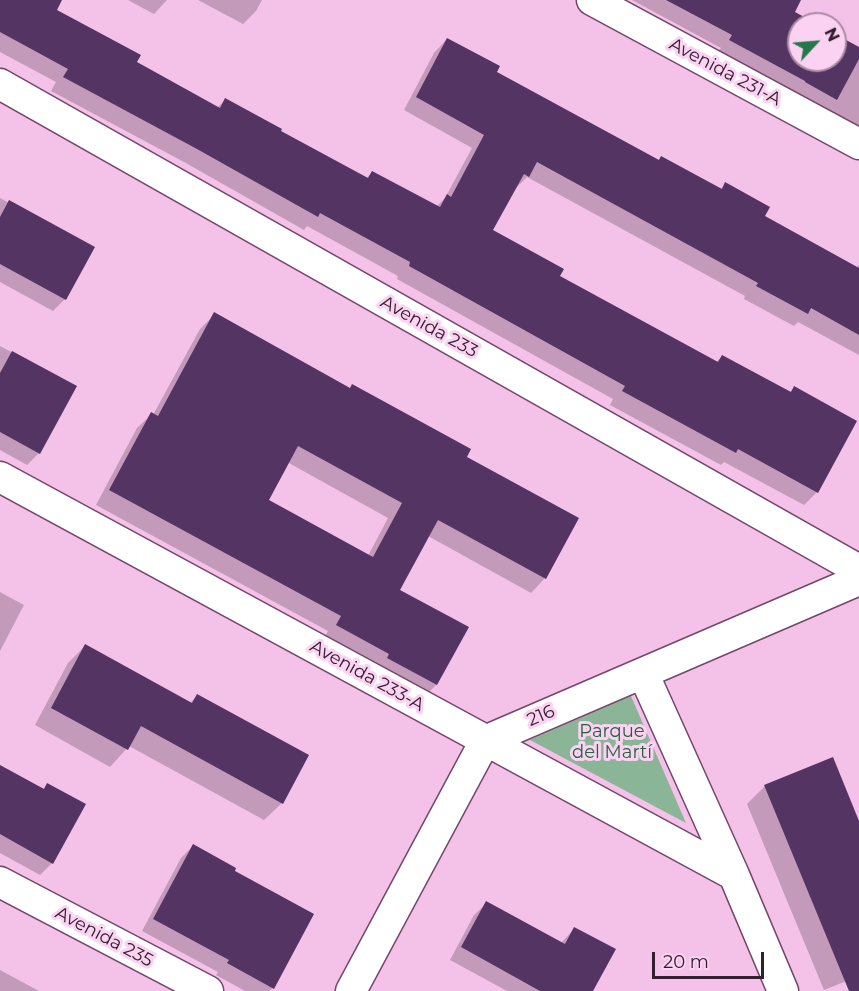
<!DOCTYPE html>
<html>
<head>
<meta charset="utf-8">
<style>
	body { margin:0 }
	#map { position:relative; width:859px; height:991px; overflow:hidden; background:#f4c1e9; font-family:Montserrat,sans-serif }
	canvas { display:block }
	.north { position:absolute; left:787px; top:12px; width:60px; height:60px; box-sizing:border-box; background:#fcd2f2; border:2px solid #ac8ba4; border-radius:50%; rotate:64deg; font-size:16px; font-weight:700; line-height:24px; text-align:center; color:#33202f }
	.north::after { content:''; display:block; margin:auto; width:21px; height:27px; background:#267749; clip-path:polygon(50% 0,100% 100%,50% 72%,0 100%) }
	.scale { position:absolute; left:652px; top:952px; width:112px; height:27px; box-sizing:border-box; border:3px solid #33202f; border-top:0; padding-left:8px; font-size:18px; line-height:21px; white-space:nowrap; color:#33202f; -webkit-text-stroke:4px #fcd2f2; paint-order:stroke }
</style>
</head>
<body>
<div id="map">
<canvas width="859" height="991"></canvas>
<div class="north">N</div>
<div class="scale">20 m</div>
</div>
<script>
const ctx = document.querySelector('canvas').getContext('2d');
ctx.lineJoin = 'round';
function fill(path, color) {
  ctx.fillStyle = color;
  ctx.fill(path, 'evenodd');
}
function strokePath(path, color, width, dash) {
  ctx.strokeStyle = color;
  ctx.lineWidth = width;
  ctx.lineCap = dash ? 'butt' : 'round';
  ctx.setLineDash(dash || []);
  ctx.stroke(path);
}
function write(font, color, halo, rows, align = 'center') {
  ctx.font = font + ' Montserrat,sans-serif';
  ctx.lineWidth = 6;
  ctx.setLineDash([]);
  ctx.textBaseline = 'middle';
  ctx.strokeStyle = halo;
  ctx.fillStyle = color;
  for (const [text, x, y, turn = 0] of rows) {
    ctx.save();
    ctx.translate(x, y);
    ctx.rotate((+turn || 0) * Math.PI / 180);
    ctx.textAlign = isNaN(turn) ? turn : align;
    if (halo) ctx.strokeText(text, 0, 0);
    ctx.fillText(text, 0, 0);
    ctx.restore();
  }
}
fill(new Path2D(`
	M 631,696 L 686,823 L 530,740 Z`), '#8ab597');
fill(new Path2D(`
	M 0,0 L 61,0 L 55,10 L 135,63 L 217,108 L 226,99 L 279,131 L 366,179 L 372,172 L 436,207 L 445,198 L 472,148 L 404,110 L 434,53 L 447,39 L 495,73 L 658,161 L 661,157 L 720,190 L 725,184 L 763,217 L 856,268 L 859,265 L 859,355 L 798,322 L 794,326 L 744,299 L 745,296 L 527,177 L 515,189 L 491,231 L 558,277 L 716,362 L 722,357 L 789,393 L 794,388 L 817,492 L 804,505 L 724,462 L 721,465 L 610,405 L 613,399 L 397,279 L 398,276 L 307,226 L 304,230 L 184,162 L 51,91 L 56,82 L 0,52 Z
	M 128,0 L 167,0 L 154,14 Z
	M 198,0 L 262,0 L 256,11 L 243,24 Z
	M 632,0 L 800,0 L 793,12 L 814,24 L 799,24 L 799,60 L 835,60 L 835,36 L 859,49 L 859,130 L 718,52 L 721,48 Z
	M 0,198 L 93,248 L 65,299 L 53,311 L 0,282 Z
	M 215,314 L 465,458 L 545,578 L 531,593 L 428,536 L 398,591 L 467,628 L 436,685 L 422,699 L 323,640 L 328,631 L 96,505 L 137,428 L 152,414 L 153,415 L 200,329 ZM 287,462 L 388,518 L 368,556 L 267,500 Z
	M 0,346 L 75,386 L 39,453 L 27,465 L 0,450 Z
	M 0,592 L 24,605 L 0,651 Z
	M 85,646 L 190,703 L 197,696 L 282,803 L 264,820 L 129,746 L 110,767 L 35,725 L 68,663 Z
	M 0,767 L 42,790 L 47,785 L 52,863 L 40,875 L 0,853 Z
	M 765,786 L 859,825 L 859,976 L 824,990 L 747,804 Z
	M 193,846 L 233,871 L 273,988 L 269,991 L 245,991 L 216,975 L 218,972 L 142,931 L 181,858 Z
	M 487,903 L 561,943 L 574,929 L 592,991 L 507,991 L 450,960 L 474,915 Z
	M 0,970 L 39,991 L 0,991 Z`), '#0003');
fill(new Path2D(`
	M 0,0 L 62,0 L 57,10 L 141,55 L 137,62 L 220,108 L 225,98 L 282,129 L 281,131 L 368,178 L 372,171 L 440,207 L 447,194 L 451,197 L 484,135 L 416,97 L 447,38 L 500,66 L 497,72 L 659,160 L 661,156 L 722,189 L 725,182 L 770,207 L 765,216 L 859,268 L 859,335 L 811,308 L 808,314 L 756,286 L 758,283 L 537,162 L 529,177 L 524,174 L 493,230 L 564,269 L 560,276 L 718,362 L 722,355 L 791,392 L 794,386 L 857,421 L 818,493 L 738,449 L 736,453 L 622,391 L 625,386 L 409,266 L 410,262 L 320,213 L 318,217 L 197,149 L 63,77 L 68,69 L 0,32 Z
	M 666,0 L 801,0 L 795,12 L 817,24 L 799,24 L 799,60 L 835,60 L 835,34 L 859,47 L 859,59 L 837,100 L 805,82 L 805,81 L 729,40 L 732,35 Z
	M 9,200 L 95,247 L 66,300 L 0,264 L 0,217 Z
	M 214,312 L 350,388 L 352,384 L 471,449 L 467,457 L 579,518 L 546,579 L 438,520 L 400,590 L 469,627 L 437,685 L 387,658 L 389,654 L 336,625 L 341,616 L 109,490 L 151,412 L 158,416 ZM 298,446 L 402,503 L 373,557 L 269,500 Z
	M 12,351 L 77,386 L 40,454 L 0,432 L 0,373 Z
	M 85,644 L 192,703 L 197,694 L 309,755 L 283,804 L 141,726 L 128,750 L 51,708 Z
	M 833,757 L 859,821 L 859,991 L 849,991 L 764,785 Z
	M 0,765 L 44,789 L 47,783 L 86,804 L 53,864 L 0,834 Z
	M 193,844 L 236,868 L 235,871 L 314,914 L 274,989 L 227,963 L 229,960 L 153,919 Z
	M 486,901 L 565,944 L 574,927 L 616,949 L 593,991 L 540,991 L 461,947 Z`), '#533462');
const minor = new Path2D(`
	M 592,0 L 859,144
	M 0,84 L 859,570
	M 0,477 L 734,875 L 783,991
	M 643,673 L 734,875
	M 0,882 L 208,991
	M 351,991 L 485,741 L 859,580`);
strokePath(minor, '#73476a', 33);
strokePath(minor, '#fff', 30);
write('18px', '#33202f', '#fcd2f2', [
	["Avenida 231-A",725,72,28],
	["Avenida 233",429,327,29],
	["Avenida 233-A",367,676,29],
	["216",541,716,-23],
	["Avenida 235",104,937,28]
]);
write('18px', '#23643e', '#fcd2f2', [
	["Parque",612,732],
	["del Martí",612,753]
]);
</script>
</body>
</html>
